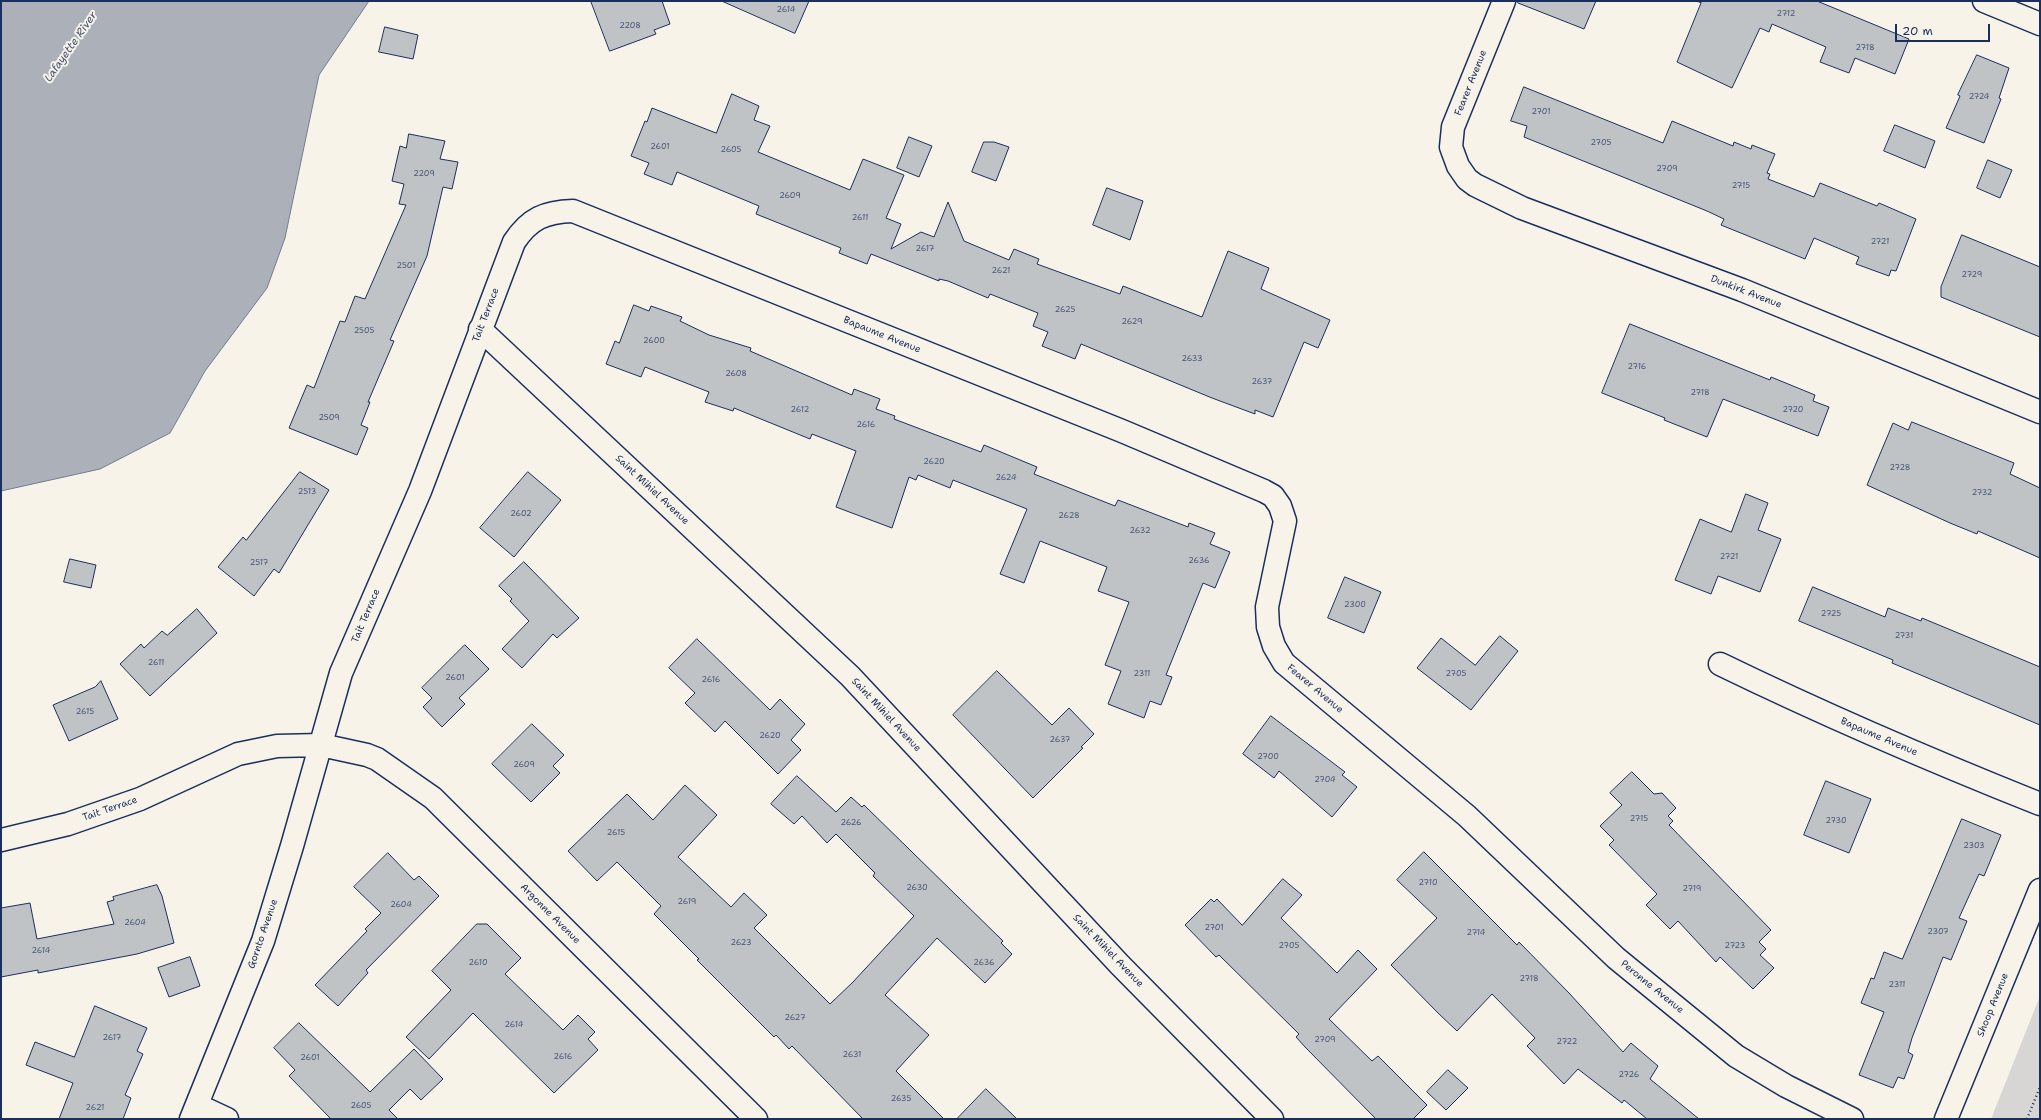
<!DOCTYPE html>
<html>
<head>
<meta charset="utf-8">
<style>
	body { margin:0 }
	#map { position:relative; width:2041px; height:1120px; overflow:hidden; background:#f7f3e8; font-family:"Shantell Sans",sans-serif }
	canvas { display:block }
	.frame { position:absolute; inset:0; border:2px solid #1b2f5e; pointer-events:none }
	.scale { position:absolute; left:1895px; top:24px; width:95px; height:18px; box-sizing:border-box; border:2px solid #1b2f5e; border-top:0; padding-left:5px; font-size:12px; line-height:14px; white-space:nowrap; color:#1b2f5e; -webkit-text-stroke:3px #f7f3e8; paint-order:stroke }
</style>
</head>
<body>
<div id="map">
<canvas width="2041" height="1120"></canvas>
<div class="frame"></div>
<div class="scale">20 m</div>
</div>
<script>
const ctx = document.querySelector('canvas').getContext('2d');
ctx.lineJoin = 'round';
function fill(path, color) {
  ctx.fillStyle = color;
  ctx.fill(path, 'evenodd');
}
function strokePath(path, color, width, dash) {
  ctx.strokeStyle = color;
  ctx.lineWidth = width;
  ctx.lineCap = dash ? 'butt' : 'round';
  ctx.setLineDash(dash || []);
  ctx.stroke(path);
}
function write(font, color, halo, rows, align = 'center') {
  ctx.font = font + ' "Shantell Sans",sans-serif';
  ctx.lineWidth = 4;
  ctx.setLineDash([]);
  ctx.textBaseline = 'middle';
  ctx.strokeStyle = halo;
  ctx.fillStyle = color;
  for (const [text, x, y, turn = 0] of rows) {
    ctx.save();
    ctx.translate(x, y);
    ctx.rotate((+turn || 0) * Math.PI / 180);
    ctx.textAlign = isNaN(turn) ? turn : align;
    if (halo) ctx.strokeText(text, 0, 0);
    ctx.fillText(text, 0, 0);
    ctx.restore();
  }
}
fill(new Path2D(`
	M 2040,996 L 2040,1119 L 1991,1119 Z`), '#d7d6d4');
const water = new Path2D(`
	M 1,1 L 369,1 L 319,75 L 285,238 L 267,288 L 205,371 L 170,433 L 100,469 L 1,491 Z`);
fill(water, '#acb0b9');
strokePath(water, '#727c95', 1);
const building = new Path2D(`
	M 591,1 L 662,1 L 670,24 L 654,30 L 656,34 L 610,51 Z
	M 722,1 L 809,1 L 795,33 Z
	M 1519,1 L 1596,1 L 1584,29 L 1518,3 Z
	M 1696,1 L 1817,1 L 1909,39 L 1895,74 L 1855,58 L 1849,73 L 1820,62 L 1826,47 L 1772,24 L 1769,32 L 1760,28 L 1732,88 L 1677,62 L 1701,3 Z
	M 385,27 L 418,35 L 413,59 L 379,52 Z
	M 1977,55 L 2009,68 L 1999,98 L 2001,99 L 1984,143 L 1946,128 L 1960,96 L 1958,95 Z
	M 1524,87 L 1663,143 L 1672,121 L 1733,146 L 1734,142 L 1751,149 L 1752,145 L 1775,154 L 1767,173 L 1770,174 L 1768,179 L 1814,197 L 1820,183 L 1877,206 L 1879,203 L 1916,219 L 1896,271 L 1891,270 L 1889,276 L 1856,264 L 1859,257 L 1814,238 L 1805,259 L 1721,225 L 1724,219 L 1707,211 L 1524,137 L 1527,126 L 1511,121 Z
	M 732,94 L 759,106 L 754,120 L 770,126 L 758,152 L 850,190 L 863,159 L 904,175 L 886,218 L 901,224 L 891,249 L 921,232 L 934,237 L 948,202 L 964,241 L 1009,260 L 1014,249 L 1039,259 L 1037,264 L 1067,275 L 1120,294 L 1123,286 L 1202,317 L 1228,251 L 1269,268 L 1261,289 L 1330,320 L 1318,348 L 1304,342 L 1273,417 L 1255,410 L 1255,414 L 1212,398 L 1081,344 L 1075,359 L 1042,346 L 1048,332 L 1033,326 L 1038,313 L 990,294 L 988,298 L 948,281 L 939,279 L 939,281 L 871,254 L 867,264 L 839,253 L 841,248 L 756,214 L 759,206 L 677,172 L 672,185 L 644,174 L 649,163 L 631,156 L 645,121 L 647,122 L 652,108 L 716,133 Z
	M 1895,125 L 1935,141 L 1925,168 L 1884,151 Z
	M 409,134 L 445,141 L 440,159 L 458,162 L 452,189 L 443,187 L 427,256 L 390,340 L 394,341 L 368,402 L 370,402 L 361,425 L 368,428 L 357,455 L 289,428 L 307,385 L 314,388 L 340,321 L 345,322 L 355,296 L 365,299 L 406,205 L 399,204 L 404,184 L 392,181 L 400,146 L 406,148 Z
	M 909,137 L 932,146 L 919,177 L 897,168 Z
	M 984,142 L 994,142 L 1009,147 L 996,181 L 972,172 Z
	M 1988,160 L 2012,170 L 2000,198 L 1977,188 Z
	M 1107,188 L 1143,201 L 1130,240 L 1093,225 Z
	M 1962,235 L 2040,267 L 2040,337 L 1941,297 L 1941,287 Z
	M 634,305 L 649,311 L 651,306 L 682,317 L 680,321 L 709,335 L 751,348 L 750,351 L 852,395 L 854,389 L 880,399 L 876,409 L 895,416 L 894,419 L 981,452 L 984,445 L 1037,467 L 1034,474 L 1115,506 L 1118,500 L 1188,527 L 1189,523 L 1215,533 L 1210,544 L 1230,552 L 1215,588 L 1203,583 L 1166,675 L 1172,677 L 1161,705 L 1150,701 L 1144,718 L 1108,704 L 1121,671 L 1105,665 L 1129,602 L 1098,591 L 1107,567 L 1040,541 L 1024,583 L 1000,574 L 1027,509 L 953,480 L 950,488 L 918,475 L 916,480 L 909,477 L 892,528 L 836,507 L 856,451 L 812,434 L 810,439 L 734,408 L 733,411 L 705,402 L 709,392 L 645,367 L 641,377 L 606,364 L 615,341 L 619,343 Z
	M 1630,324 L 1770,380 L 1771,377 L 1815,395 L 1813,401 L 1829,407 L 1818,436 L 1723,399 L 1707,437 L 1664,420 L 1665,418 L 1602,393 Z
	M 1912,422 L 2014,463 L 2010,474 L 2040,488 L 2040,558 L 1978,531 L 1977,534 L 1950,523 L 1867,485 L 1893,423 L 1908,430 Z
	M 300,472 L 329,490 L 279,573 L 274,569 L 254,596 L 218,567 L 243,537 L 246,540 Z
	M 528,472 L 561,500 L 514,557 L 480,528 Z
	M 1746,494 L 1768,503 L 1758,530 L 1781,539 L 1760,592 L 1718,576 L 1711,594 L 1675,580 L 1700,519 L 1731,532 Z
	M 70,559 L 96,565 L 91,588 L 64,582 Z
	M 524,562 L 579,618 L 557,638 L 553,634 L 522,668 L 502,649 L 529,621 L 510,601 L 512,599 L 499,586 Z
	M 1345,577 L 1381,592 L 1364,633 L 1328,618 Z
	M 1813,587 L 1885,617 L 1888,608 L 1921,621 L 1922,618 L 2040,667 L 2040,725 L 1892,663 L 1893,660 L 1799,621 Z
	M 197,609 L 217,633 L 150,696 L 120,664 L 141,644 L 144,648 L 162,631 L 167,635 Z
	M 1500,636 L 1518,651 L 1471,710 L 1417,668 L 1441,638 L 1475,665 Z
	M 697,639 L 770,710 L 780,699 L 805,724 L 791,740 L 801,750 L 778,774 L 725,721 L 715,732 L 685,703 L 695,693 L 669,668 Z
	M 465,645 L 489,669 L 459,698 L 465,704 L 442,727 L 423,707 L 432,698 L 422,688 Z
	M 997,671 L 1052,725 L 1069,708 L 1094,734 L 1081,747 L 1083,748 L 1033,798 L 953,715 Z
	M 101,681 L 118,719 L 69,741 L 53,705 L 95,687 Z
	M 1271,716 L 1345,772 L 1342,775 L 1357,787 L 1332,817 L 1279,771 L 1274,778 L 1243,754 Z
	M 532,724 L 564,755 L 553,766 L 560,773 L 531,802 L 492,764 Z
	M 1632,772 L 1654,794 L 1662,793 L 1676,808 L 1668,816 L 1673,821 L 1669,825 L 1771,930 L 1759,942 L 1766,949 L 1760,955 L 1774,968 L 1753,989 L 1720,957 L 1716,962 L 1678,921 L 1670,929 L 1646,905 L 1657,894 L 1609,845 L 1614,840 L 1600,826 L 1622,805 L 1610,793 Z
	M 797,776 L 836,812 L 851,797 L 862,807 L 864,805 L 1003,941 L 1001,943 L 1012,954 L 985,983 L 937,938 L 885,995 L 929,1035 L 896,1071 L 944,1119 L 863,1119 L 792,1046 L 789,1049 L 776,1035 L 774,1037 L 697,960 L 699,959 L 654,914 L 661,906 L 617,862 L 597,881 L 568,851 L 627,794 L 653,820 L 685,785 L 717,815 L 678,857 L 731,907 L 744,893 L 767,915 L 754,928 L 830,1004 L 853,982 L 914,916 L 873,876 L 875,873 L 836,834 L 827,843 L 802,816 L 794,824 L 771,804 Z
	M 1826,781 L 1871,799 L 1849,853 L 1804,835 Z
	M 1962,819 L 2001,835 L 1984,876 L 1979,874 L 1959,918 L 1967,921 L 1951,960 L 1943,957 L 1912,1038 L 1908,1052 L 1913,1055 L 1904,1079 L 1898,1077 L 1893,1088 L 1859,1075 L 1884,1012 L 1861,1003 L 1871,978 L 1874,979 L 1884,952 L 1902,959 Z
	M 1424,852 L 1517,945 L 1519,942 L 1569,993 L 1623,1052 L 1631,1043 L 1658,1066 L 1650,1079 L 1699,1119 L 1647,1119 L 1624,1100 L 1622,1103 L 1578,1069 L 1564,1084 L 1527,1046 L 1535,1038 L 1492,994 L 1457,1031 L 1438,1013 L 1391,965 L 1437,918 L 1397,880 Z
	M 388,853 L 414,880 L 419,876 L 439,896 L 366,970 L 368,973 L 338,1006 L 315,985 L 367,931 L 365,929 L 381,913 L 354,887 Z
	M 1283,879 L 1302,895 L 1281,918 L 1337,973 L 1358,950 L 1377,969 L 1329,1019 L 1372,1061 L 1378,1056 L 1427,1105 L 1413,1119 L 1376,1119 L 1306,1048 L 1296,1037 L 1299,1034 L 1219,955 L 1216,957 L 1185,925 L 1211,899 L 1214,902 L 1217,899 L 1242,925 Z
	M 157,885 L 162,896 L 174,943 L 137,954 L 38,973 L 38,970 L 1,977 L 1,908 L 30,903 L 37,939 L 114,924 L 107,902 L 114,900 L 113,897 Z
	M 477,924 L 487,924 L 521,958 L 505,974 L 563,1030 L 578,1015 L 595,1032 L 588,1039 L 598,1050 L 554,1093 L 473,1013 L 429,1059 L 406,1037 L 451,990 L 432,971 Z
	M 190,957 L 200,986 L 169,997 L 158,968 Z
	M 95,1006 L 147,1028 L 137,1051 L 143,1054 L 125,1095 L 131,1098 L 123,1119 L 59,1119 L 73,1083 L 26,1065 L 35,1042 L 74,1057 Z
	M 299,1023 L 370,1092 L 414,1049 L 443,1079 L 421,1100 L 410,1089 L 389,1110 L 398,1119 L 331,1119 L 289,1076 L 295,1070 L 274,1048 Z
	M 1448,1070 L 1468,1088 L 1446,1110 L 1427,1092 Z
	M 986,1089 L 1017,1119 L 957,1119 Z`);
fill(building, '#c0c3c5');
strokePath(building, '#1b2f5e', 1);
const street = new Path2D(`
	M 1504,1 L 1453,127 L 1451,147 L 1458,166 L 1467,179 L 1475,185 L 1522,208 L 1742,290 L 2040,412
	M 1984,1 L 2040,24
	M 480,329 L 850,676 L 1120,965 L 1272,1119
	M 1720,664 C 1825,715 1932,761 2040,804
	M 1,840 L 68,824 L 140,799 L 238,754 L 277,746 L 321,745 L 367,755 L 377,759 L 433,798 L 756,1119
	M 197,1105 L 227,1119
	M 191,1119 L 263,941 L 292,846 L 341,673 L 420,491 L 514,242 C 530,218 545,212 573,211 L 1122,431 L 1264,491 L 1273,496 L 1280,506 L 1285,521 L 1267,607 L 1268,627 L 1274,646 L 1284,663 L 1467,816 L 1616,958 L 1736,1056 L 1786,1086 L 1852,1119
	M 1946,1119 L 2040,890`);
strokePath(street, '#1b2f5e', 25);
strokePath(new Path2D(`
	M 2027,1119 L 2040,1087`), '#1b2f5e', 2.5, [1, 3]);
strokePath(street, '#f7f3e8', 22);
write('8px', '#445478', null, [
	["2614",786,10],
	["2712",1786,14],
	["2208",630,26],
	["2718",1865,48],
	["2724",1979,97],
	["2701",1541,112],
	["2705",1601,143],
	["2601",660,147],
	["2605",731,150],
	["2709",1667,169],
	["2209",424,174],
	["2715",1741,186],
	["2609",790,196],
	["2611",860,218],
	["2721",1880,242],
	["2617",925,249],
	["2501",406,266],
	["2621",1001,271],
	["2729",1972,275],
	["2625",1065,310],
	["2629",1132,322],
	["2505",364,331],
	["2600",654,341],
	["2633",1192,359],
	["2716",1637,367],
	["2608",736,374],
	["2637",1262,382],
	["2718",1700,393],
	["2612",800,410],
	["2720",1793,410],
	["2509",329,418],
	["2616",866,425],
	["2620",934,462],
	["2728",1900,468],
	["2624",1006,478],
	["2513",307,492],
	["2732",1982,493],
	["2602",521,514],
	["2628",1069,516],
	["2632",1140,531],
	["2721",1729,557],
	["2636",1199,561],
	["2517",259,563],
	["2300",1355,605],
	["2725",1831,614],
	["2731",1904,636],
	["2611",156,663],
	["2311",1142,674],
	["2705",1456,674],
	["2601",455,678],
	["2616",711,680],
	["2615",85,712],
	["2620",770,736],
	["2637",1060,740],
	["2700",1268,757],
	["2609",524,765],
	["2704",1325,780],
	["2715",1639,819],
	["2730",1836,821],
	["2626",851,823],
	["2615",616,833],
	["2303",1974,846],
	["2710",1428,883],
	["2630",917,888],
	["2719",1692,889],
	["2619",687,902],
	["2604",401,905],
	["2604",135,923],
	["2701",1214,928],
	["2307",1938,932],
	["2714",1476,933],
	["2623",741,943],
	["2705",1289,946],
	["2723",1735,946],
	["2614",41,951],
	["2610",478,963],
	["2636",984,963],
	["2718",1529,979],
	["2311",1897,985],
	["2627",795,1018],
	["2614",514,1025],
	["2617",112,1038],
	["2709",1325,1040],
	["2722",1567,1042],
	["2631",852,1055],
	["2616",563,1057],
	["2601",310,1058],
	["2726",1629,1075],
	["2635",901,1099],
	["2605",361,1106],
	["2621",95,1108]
]);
write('10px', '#1b2f5e', '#f7f3e8', [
	["Fearer Avenue",1471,83,-68],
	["Dunkirk Avenue",1746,292,21],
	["Tait Terrace",486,315,-69],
	["Bapaume Avenue",882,335,22],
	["Saint Mihiel Avenue",652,490,43],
	["Tait Terrace",366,616,-67],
	["Fearer Avenue",1315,689,40],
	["Saint Mihiel Avenue",886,715,47],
	["Bapaume Avenue",1879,737,23],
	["Tait Terrace",110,809,-19],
	["Argonne Avenue",550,914,45],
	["Gornto Avenue",263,934,-71],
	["Saint Mihiel Avenue",1108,951,46],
	["Peronne Avenue",1652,987,39],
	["Shoop Avenue",1993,1005,-68]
]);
write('italic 11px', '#465679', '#f7f3e8', [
	["Lafayette River",71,47,-55]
]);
</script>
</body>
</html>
